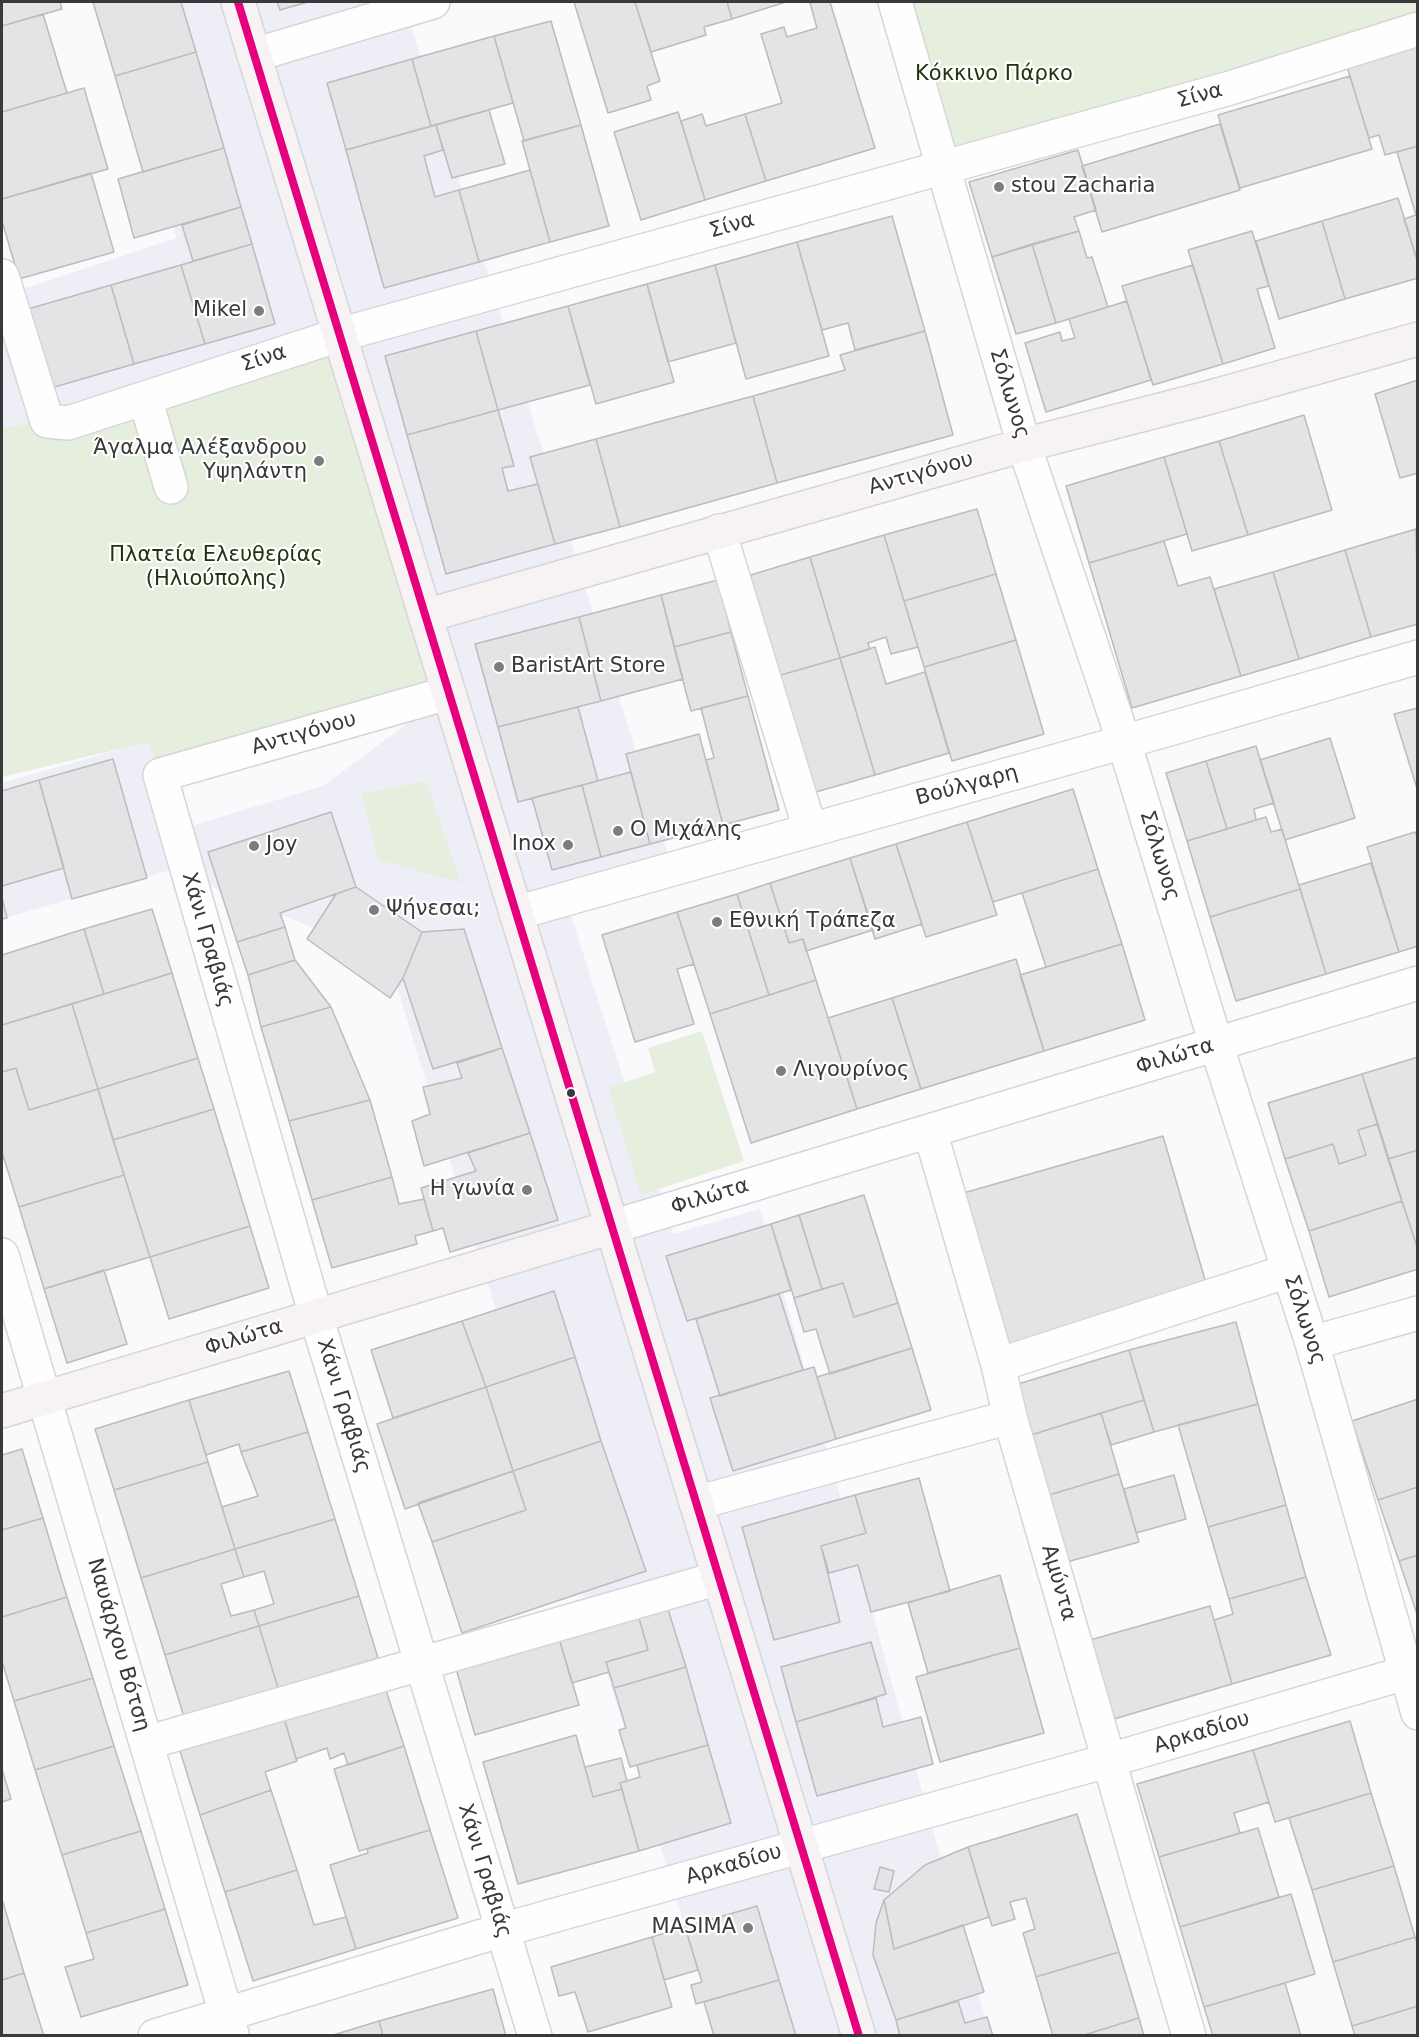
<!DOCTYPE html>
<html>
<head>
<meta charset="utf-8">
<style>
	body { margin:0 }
	#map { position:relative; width:1419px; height:2037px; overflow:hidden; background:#fafafd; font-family:"DejaVu Sans",sans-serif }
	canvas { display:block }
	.frame { position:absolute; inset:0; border:3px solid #39393c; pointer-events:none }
</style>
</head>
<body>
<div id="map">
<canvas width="1419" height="2037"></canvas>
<div class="frame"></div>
</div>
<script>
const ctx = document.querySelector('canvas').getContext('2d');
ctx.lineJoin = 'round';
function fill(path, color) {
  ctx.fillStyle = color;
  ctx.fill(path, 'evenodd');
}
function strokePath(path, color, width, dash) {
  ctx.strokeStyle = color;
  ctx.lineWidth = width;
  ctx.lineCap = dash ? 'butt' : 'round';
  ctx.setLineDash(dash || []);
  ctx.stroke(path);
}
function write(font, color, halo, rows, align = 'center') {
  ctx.font = font + ' "DejaVu Sans",sans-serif';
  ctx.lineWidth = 4.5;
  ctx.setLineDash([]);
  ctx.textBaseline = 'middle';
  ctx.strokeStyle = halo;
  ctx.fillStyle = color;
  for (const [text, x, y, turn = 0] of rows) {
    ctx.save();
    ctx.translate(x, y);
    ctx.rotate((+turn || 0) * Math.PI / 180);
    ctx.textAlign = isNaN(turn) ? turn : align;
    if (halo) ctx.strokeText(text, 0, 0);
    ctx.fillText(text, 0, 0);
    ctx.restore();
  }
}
fill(new Path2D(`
	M 102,2 L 404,2 L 675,878 L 570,912 L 673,1234 L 760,1209 L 990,2035 L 718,2035 L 388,958 L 170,870 L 2,919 L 2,783 L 149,741 L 184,828 L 323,786 L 448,693 L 2,457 L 2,296 L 176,238 L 146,136 Z`), '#eeeef7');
fill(new Path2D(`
	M 895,2 L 1417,2 L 1417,29 L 942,167 Z
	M 339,335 L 448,693 L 160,775 L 149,742 L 2,777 L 2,428 L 47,421 Z
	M 426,781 L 461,883 L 379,860 L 361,794 Z
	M 702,1031 L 744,1161 L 641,1195 L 608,1088 L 655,1072 L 648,1048 Z`), '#e6eede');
const building = new Path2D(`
	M 2,2 L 60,2 L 62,9 L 2,26 Z
	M 93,2 L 181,2 L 196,52 L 115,76 Z
	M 277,2 L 308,2 L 280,10 Z
	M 574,2 L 635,2 L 660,81 L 647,86 L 651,100 L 608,113 Z
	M 635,2 L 727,2 L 732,19 L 704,27 L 706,35 L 651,52 Z
	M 727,2 L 786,2 L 732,19 Z
	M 816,2 L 830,2 L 875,148 L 766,181 L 745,114 L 782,103 L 761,34 L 784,27 L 787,37 L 817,28 L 810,3 Z
	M 43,14 L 67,93 L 2,112 L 2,26 Z
	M 551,21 L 581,125 L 524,141 L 494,36 Z
	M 494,36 L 513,103 L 431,126 L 412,59 Z
	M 1418,46 L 1418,146 L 1385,155 L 1379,135 L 1369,138 L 1347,67 Z
	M 196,52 L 224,148 L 143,172 L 115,76 Z
	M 412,59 L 431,126 L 346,150 L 327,83 Z
	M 1350,76 L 1372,149 L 1240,188 L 1218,115 Z
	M 84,88 L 108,169 L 2,199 L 2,112 Z
	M 489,110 L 505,164 L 452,178 L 436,125 Z
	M 678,112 L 705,200 L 641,220 L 614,132 Z
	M 702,114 L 706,126 L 745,114 L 766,181 L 705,200 L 681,121 Z
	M 1220,124 L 1240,190 L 1102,232 L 1082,166 Z
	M 436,125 L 443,150 L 424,156 L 435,197 L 459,190 L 479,262 L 384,288 L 346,150 Z
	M 581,125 L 609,226 L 550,242 L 522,141 Z
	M 1418,146 L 1418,263 L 1404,219 L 1416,215 L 1397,152 Z
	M 224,148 L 241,207 L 134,238 L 118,179 Z
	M 1078,150 L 1096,210 L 1074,217 L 1079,231 L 992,257 L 969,182 Z
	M 530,170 L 550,242 L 479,262 L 459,190 Z
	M 91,173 L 114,252 L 19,279 L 2,221 L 2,199 Z
	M 1398,198 L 1418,263 L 1418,278 L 1345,299 L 1322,221 Z
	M 241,207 L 252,244 L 193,261 L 182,225 Z
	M 892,216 L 925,331 L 855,350 L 848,323 L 822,330 L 797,242 Z
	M 1322,221 L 1345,299 L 1279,319 L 1256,241 Z
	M 1079,231 L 1087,258 L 1092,257 L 1108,307 L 1056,323 L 1032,244 Z
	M 1252,231 L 1269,286 L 1257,289 L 1275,348 L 1223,364 L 1188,250 Z
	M 797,242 L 829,356 L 746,379 L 715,265 Z
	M 252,244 L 275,324 L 205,344 L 181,265 Z
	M 1032,244 L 1056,323 L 1016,334 L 992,257 Z
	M 181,265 L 205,344 L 134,364 L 111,285 Z
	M 715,265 L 736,343 L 668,362 L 647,284 Z
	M 1193,265 L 1223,364 L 1153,385 L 1122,286 Z
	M 647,284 L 674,382 L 596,404 L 568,306 Z
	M 111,285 L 134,364 L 51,388 L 28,309 Z
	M 1127,301 L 1151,380 L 1046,412 L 1025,343 L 1060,332 L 1062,341 L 1075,338 L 1069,319 Z
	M 568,306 L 590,385 L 498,410 L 476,331 Z
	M 476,331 L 498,410 L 407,435 L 385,356 Z
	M 925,331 L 953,435 L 777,483 L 753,396 L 845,370 L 840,355 Z
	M 1418,380 L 1418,473 L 1400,478 L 1375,394 Z
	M 753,396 L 777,483 L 620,527 L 596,439 Z
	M 498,410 L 514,466 L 502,468 L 508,491 L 538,484 L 555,544 L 446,574 L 407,435 Z
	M 1304,415 L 1332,510 L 1248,535 L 1219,441 Z
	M 596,439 L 620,527 L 555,544 L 530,457 Z
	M 1219,441 L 1248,535 L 1192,551 L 1164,457 Z
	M 1164,457 L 1187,534 L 1089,563 L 1066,486 Z
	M 977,509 L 996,574 L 904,601 L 884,535 Z
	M 1416,529 L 1418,624 L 1371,637 L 1345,550 Z
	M 884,535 L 918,647 L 891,654 L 886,637 L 868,643 L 870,649 L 840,658 L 810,557 Z
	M 1164,541 L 1178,586 L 1210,577 L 1241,676 L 1132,708 L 1089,563 Z
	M 1345,550 L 1371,637 L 1299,659 L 1273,572 Z
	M 810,557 L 840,658 L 774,677 L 744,577 Z
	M 1273,572 L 1299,659 L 1241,676 L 1214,589 Z
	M 996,574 L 1016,640 L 924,667 L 904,601 Z
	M 718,580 L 731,632 L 674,647 L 661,595 Z
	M 661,595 L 683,679 L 601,701 L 579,617 Z
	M 579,617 L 601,701 L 498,727 L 475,644 Z
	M 731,632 L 748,696 L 691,711 L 674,647 Z
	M 1016,640 L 1044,734 L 952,761 L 924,667 Z
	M 875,647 L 886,684 L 925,672 L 949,753 L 875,775 L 840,658 Z
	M 840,658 L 875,775 L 809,794 L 774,677 Z
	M 748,696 L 779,810 L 723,825 L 706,760 L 714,758 L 701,708 Z
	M 578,707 L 598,781 L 518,802 L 498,727 Z
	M 1418,708 L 1418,792 L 1394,714 Z
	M 699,734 L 723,825 L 650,844 L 626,754 Z
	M 1330,738 L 1355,818 L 1285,840 L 1260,760 Z
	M 1256,746 L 1274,803 L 1254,809 L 1256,820 L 1227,829 L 1206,761 Z
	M 113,759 L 147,878 L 72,899 L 39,780 Z
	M 1206,761 L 1227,829 L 1187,841 L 1166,773 Z
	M 631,772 L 650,844 L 601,857 L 582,785 Z
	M 39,780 L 64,868 L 2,886 L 2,791 Z
	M 582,785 L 601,857 L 552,870 L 532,798 Z
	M 1073,789 L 1098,869 L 993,902 L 967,822 Z
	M 331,812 L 356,887 L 280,913 L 285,927 L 237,942 L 208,852 Z
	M 1266,817 L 1271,832 L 1282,829 L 1300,889 L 1210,917 L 1187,841 Z
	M 967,822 L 997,915 L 926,937 L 896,844 Z
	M 1415,832 L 1418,839 L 1418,946 L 1399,952 L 1367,847 Z
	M 896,844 L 922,924 L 875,939 L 850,858 Z
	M 850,858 L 873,930 L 806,951 L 803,939 L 789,943 L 770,883 Z
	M 1371,863 L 1399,952 L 1326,974 L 1299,885 Z
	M 1098,869 L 1122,944 L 1046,967 L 1022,893 Z
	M 770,883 L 789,943 L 803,939 L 816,980 L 769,995 L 737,894 Z
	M 356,887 L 422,932 L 403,978 L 390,998 L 307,939 L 336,894 Z
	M 1300,889 L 1326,974 L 1236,1001 L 1210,917 Z
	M 737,894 L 769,995 L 710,1014 L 677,912 Z
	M 2,898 L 7,918 L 2,919 Z
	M 152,909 L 172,973 L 104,994 L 84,929 Z
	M 677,912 L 694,964 L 677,969 L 694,1024 L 635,1042 L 602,935 Z
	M 285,927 L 295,960 L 248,975 L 237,942 Z
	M 84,929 L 104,994 L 2,1025 L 2,955 Z
	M 464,929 L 502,1048 L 433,1069 L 403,978 L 422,932 Z
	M 1122,944 L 1145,1020 L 1044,1051 L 1020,975 Z
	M 1016,959 L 1044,1051 L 921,1089 L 892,998 Z
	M 295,960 L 331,1007 L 261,1027 L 248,975 Z
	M 172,973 L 198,1058 L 98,1089 L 72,1004 Z
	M 816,980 L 857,1109 L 751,1143 L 710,1014 Z
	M 892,998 L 921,1089 L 857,1109 L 828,1018 Z
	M 72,1004 L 98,1089 L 29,1110 L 16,1068 L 2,1072 L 2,1025 Z
	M 331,1007 L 370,1100 L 289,1121 L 261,1027 Z
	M 502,1048 L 530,1133 L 424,1166 L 412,1121 L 430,1114 L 423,1087 L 462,1078 L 457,1063 Z
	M 1418,1057 L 1418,1150 L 1388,1159 L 1362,1074 Z
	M 198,1058 L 214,1109 L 113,1140 L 98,1089 Z
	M 16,1068 L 29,1110 L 98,1089 L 124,1175 L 19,1207 L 2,1152 L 2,1072 Z
	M 1362,1074 L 1378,1124 L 1358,1130 L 1366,1155 L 1339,1164 L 1333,1144 L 1285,1159 L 1268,1103 Z
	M 370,1100 L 392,1177 L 312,1200 L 289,1121 Z
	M 214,1109 L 250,1226 L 150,1257 L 113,1140 Z
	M 1378,1124 L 1402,1201 L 1309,1231 L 1285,1159 L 1333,1144 L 1339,1164 L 1366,1155 L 1358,1130 Z
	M 530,1133 L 558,1220 L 450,1252 L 443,1228 L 433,1231 L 421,1188 L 476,1171 L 468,1153 Z
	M 1163,1136 L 1208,1290 L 1005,1349 L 960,1194 Z
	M 1418,1150 L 1418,1250 L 1388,1159 Z
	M 124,1175 L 150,1257 L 44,1289 L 19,1207 Z
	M 392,1177 L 399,1204 L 424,1199 L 433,1231 L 415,1236 L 417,1244 L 332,1268 L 312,1200 Z
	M 864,1195 L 898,1303 L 854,1317 L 843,1283 L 822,1289 L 799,1215 Z
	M 1402,1201 L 1418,1250 L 1418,1269 L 1329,1297 L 1309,1231 Z
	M 799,1215 L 822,1289 L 794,1298 L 771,1224 Z
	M 771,1224 L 791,1290 L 687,1321 L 666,1256 Z
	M 250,1226 L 269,1288 L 169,1319 L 150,1257 Z
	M 104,1270 L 127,1344 L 67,1363 L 44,1289 Z
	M 843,1283 L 854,1317 L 898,1303 L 912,1348 L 830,1374 L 816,1329 L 804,1332 L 794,1298 Z
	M 554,1291 L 575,1357 L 486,1387 L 462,1321 Z
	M 779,1294 L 803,1370 L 720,1396 L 696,1319 Z
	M 462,1321 L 486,1387 L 393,1418 L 371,1350 Z
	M 1236,1322 L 1258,1404 L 1154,1432 L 1129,1350 Z
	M 912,1348 L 931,1410 L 836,1439 L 817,1377 Z
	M 1129,1350 L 1144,1400 L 1031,1435 L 1015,1385 Z
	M 575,1357 L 601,1441 L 513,1471 L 486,1387 Z
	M 814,1367 L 836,1439 L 733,1471 L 710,1398 Z
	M 289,1371 L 308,1432 L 241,1452 L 239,1444 L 206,1455 L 189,1400 Z
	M 486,1387 L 513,1471 L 405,1509 L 377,1424 Z
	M 1418,1399 L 1418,1487 L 1378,1500 L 1352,1421 Z
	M 189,1400 L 208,1462 L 114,1490 L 95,1429 Z
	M 1144,1400 L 1154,1432 L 1111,1445 L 1101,1413 Z
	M 1258,1404 L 1286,1505 L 1208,1527 L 1178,1425 Z
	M 1101,1413 L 1119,1474 L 1049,1495 L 1031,1435 Z
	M 308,1432 L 335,1519 L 235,1549 L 222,1507 L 258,1496 L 241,1452 Z
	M 601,1441 L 646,1571 L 462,1633 L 432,1542 L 526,1510 L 513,1471 Z
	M 22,1449 L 43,1518 L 2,1530 L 2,1455 Z
	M 208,1462 L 235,1549 L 141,1578 L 114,1490 Z
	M 513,1471 L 526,1510 L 432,1542 L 418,1503 Z
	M 1119,1474 L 1139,1542 L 1067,1562 L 1049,1495 Z
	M 1174,1475 L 1186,1519 L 1136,1533 L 1124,1489 Z
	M 919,1478 L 950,1591 L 871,1612 L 858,1565 L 829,1573 L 821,1546 L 866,1533 L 855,1495 Z
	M 1418,1487 L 1418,1555 L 1399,1561 L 1378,1500 Z
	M 855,1495 L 866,1533 L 821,1546 L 840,1622 L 774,1640 L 742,1527 Z
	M 1286,1505 L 1306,1577 L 1229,1599 L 1208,1527 Z
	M 43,1518 L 67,1597 L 2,1617 L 2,1530 Z
	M 335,1519 L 359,1596 L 259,1626 L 254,1610 L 274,1604 L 264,1571 L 244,1577 L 235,1549 Z
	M 235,1549 L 244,1577 L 221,1584 L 231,1616 L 254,1610 L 259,1626 L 165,1655 L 141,1578 Z
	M 1418,1555 L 1418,1617 L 1399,1561 Z
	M 1000,1575 L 1020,1648 L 928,1673 L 908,1603 Z
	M 1306,1577 L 1331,1655 L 1232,1684 L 1214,1620 L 1233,1614 L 1229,1599 Z
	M 359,1596 L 378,1658 L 278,1688 L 259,1626 Z
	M 67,1597 L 93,1678 L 14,1701 L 2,1661 L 2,1617 Z
	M 666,1603 L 686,1667 L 614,1688 L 606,1662 L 648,1650 L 637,1611 Z
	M 1210,1606 L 1232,1684 L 1114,1719 L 1090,1640 Z
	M 637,1611 L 648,1650 L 606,1662 L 609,1672 L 572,1683 L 558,1635 Z
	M 259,1626 L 278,1688 L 184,1717 L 165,1655 Z
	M 558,1635 L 579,1705 L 475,1735 L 455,1665 Z
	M 871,1642 L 886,1694 L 796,1722 L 781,1667 Z
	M 1020,1648 L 1044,1733 L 940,1762 L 916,1677 Z
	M 686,1667 L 708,1745 L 630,1767 L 619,1730 L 626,1728 L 614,1688 Z
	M 93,1678 L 114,1746 L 35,1770 L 14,1701 Z
	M 385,1687 L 404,1746 L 348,1765 L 344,1753 L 330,1759 L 327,1748 L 296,1759 L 284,1718 Z
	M 876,1698 L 883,1727 L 921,1717 L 933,1764 L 817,1796 L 796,1722 Z
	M 284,1718 L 297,1761 L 265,1772 L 271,1790 L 200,1815 L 180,1751 Z
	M 1350,1721 L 1371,1793 L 1275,1822 L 1253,1750 Z
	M 576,1735 L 593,1797 L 622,1789 L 639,1851 L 518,1884 L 483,1762 Z
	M 708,1745 L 731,1823 L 639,1851 L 620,1783 L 640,1777 L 637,1765 Z
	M 114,1746 L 141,1831 L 62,1855 L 35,1770 Z
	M 404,1746 L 430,1830 L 359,1851 L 334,1769 Z
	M 1253,1750 L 1269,1802 L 1234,1813 L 1240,1833 L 1159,1857 L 1137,1784 Z
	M 621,1758 L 627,1781 L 620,1783 L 622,1789 L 593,1797 L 585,1767 Z
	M 2,1769 L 11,1799 L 2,1802 Z
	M 271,1790 L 297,1870 L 225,1892 L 200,1815 Z
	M 1371,1793 L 1394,1866 L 1312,1890 L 1289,1818 Z
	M 1077,1814 L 1119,1952 L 1036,1977 L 1023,1933 L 1035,1929 L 1026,1898 L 1010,1902 L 1015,1919 L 992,1926 L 968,1847 Z
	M 1258,1828 L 1279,1897 L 1180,1927 L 1159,1857 Z
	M 430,1830 L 458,1918 L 356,1949 L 330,1865 L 368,1853 L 367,1849 Z
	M 141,1831 L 165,1909 L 86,1933 L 62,1855 Z
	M 968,1847 L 989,1917 L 894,1949 L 884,1900 L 925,1865 Z
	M 1394,1866 L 1415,1937 L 1333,1962 L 1312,1890 Z
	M 880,1867 L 894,1871 L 889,1892 L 874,1889 Z
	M 297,1870 L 314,1925 L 346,1917 L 356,1949 L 253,1981 L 225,1892 Z
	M 1291,1894 L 1315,1974 L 1204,2007 L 1180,1927 Z
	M 2,1899 L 24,1973 L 2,1980 Z
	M 884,1900 L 894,1949 L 963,1925 L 984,1992 L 896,2020 L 873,1955 L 876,1923 Z
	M 757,1906 L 779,1980 L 696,2004 L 691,1985 L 702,1982 L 685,1927 Z
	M 165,1909 L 188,1985 L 81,2017 L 65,1967 L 94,1959 L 86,1933 Z
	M 685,1927 L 698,1970 L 664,1980 L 652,1937 Z
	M 652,1937 L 672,2007 L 588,2032 L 575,1992 L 559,1996 L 551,1967 Z
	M 1415,1937 L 1418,1946 L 1418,2006 L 1352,2026 L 1333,1962 Z
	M 1119,1952 L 1139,2018 L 1081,2036 L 1053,2036 L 1036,1977 Z
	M 24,1973 L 44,2036 L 2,2036 L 2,1980 Z
	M 779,1980 L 796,2036 L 714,2036 L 704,2002 Z
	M 1285,1983 L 1301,2036 L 1213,2036 L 1204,2007 Z
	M 493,1989 L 506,2036 L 383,2036 L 379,2021 Z
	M 958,2001 L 965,2023 L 987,2017 L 993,2036 L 900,2036 L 896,2020 Z
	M 1418,2006 L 1418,2036 L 1355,2036 L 1352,2026 Z
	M 1139,2018 L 1144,2036 L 1081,2036 Z
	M 379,2021 L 383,2036 L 330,2036 Z`);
fill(building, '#e4e3e5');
strokePath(building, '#bcbbbd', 1.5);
const street = new Path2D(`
	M 895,2 L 1024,445 L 1124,742 L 1216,1044 L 1312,1343 L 1418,1713
	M 254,55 L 433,2
	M 2,276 L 47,421 L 68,423 L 339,335 L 1230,88 L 1418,29
	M 150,415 L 171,487
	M 719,531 L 810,829
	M 448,693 L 160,775 L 316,1316 L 535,2036
	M 516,913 L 1124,742 L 1418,657
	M 930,1131 L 998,1365 L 1010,1417 C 1070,1623 1128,1830 1189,2036
	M 612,1227 L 1418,983
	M 2,1255 L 232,2034
	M 1312,1343 L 1418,1313
	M 998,1365 L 1288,1271
	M 696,1503 L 1010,1417
	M 146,1743 L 719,1578
	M 155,2036 L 502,1930 L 1110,1760 L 1418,1669`);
const secondary = new Path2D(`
	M 238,2 L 859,2036
	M 425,616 L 1024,445 L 1211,397 L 1418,339
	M 2,1411 L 612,1227`);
strokePath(street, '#d6d6d9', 36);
strokePath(secondary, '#d6d6d9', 36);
strokePath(street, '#fefeff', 33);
strokePath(secondary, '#f7f3f4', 33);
strokePath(new Path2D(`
	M 238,2 L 859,2036`), '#e5007d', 8);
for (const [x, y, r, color] of [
	[999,187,6,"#7d7d80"],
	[259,311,6,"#7d7d80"],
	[319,461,6,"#7d7d80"],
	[499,667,6,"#7d7d80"],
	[618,831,6,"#7d7d80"],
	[568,845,6,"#7d7d80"],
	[254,846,6,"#7d7d80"],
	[374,910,6,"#7d7d80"],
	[717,922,6,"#7d7d80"],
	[781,1071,6,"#7d7d80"],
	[571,1093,5,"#39393c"],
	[527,1190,6,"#7d7d80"],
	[748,1928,6,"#7d7d80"]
]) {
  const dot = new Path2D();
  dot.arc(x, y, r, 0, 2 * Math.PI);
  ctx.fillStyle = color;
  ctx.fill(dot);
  strokePath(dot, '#fff', 2);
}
write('21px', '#23330d', '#fff', [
	["Κόκκινο Πάρκο",994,75],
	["Πλατεία Ελευθερίας",216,556],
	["(Ηλιούπολης)",216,580]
]);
write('21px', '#39393c', '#fff', [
	["Σίνα",1200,96,-15],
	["Σίνα",732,226,-16],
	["Σίνα",264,359,-18],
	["Σόλωνος",1009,394,73],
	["Αντιγόνου",921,474,-16],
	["Αντιγόνου",304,734,-16],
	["Βούλγαρη",967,786,-15],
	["Σόλωνος",1159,856,73],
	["Χάνι Γραβιάς",207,940,74],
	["Φιλώτα",1175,1057,-17],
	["Φιλώτα",710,1197,-17],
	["Σόλωνος",1304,1320,72],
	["Φιλώτα",244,1338,-17],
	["Χάνι Γραβιάς",343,1406,73],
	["Αμύντα",1058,1583,74],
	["Ναυάρχου Βότση",118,1645,74],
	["Αρκαδίου",1202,1733,-17],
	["Αρκαδίου",734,1865,-16],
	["Χάνι Γραβιάς",484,1871,73]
]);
write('21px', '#39393c', '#fff', [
	["stou Zacharia",1011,187],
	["Mikel",247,311,"right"],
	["Άγαλμα Αλέξανδρου",307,449,"right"],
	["Υψηλάντη",307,473,"right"],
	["BaristArt Store",511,667],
	["Ο Μιχάλης",630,831],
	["Inox",556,845,"right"],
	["Joy",266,846],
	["Ψήνεσαι;",386,910],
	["Εθνική Τράπεζα",729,922],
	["Λιγουρίνος",793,1071],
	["Η γωνία",515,1190,"right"],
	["MASIMA",736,1928,"right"]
], 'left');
</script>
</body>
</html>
